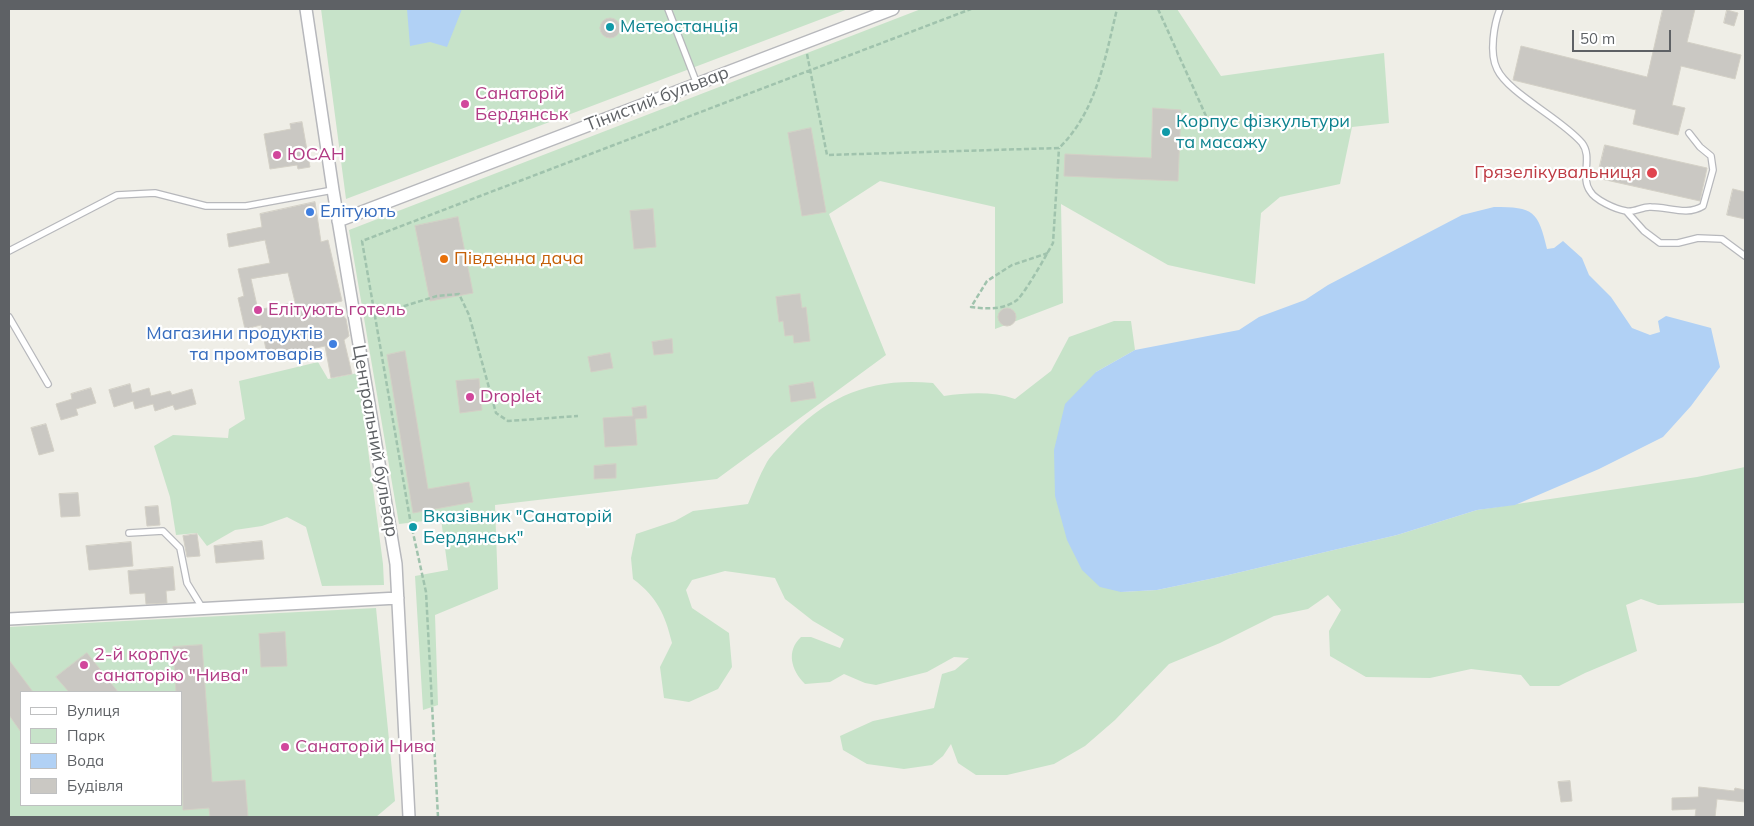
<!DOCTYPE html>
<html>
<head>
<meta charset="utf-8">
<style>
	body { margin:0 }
	#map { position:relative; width:1754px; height:826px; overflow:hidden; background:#efeee7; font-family:Mulish,sans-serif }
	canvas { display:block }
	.frame { position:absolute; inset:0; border:10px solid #5e6165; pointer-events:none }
	.legend { position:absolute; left:20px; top:691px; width:162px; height:115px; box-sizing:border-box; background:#fff; border:1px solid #bfc0c1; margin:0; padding:6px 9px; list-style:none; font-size:15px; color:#5e6165 }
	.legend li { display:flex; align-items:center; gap:10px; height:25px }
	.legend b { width:25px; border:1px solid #bfc0c1 }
	.scale { position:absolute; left:1572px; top:30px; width:99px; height:22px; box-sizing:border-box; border:2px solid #5e6165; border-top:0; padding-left:6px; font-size:15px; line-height:18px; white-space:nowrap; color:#5e6165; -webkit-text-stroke:4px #fff; paint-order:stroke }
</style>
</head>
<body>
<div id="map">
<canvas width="1754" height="826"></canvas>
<div class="frame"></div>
<ul class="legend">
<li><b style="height:6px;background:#fff"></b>Вулиця</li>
<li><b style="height:14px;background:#c7e3c9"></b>Парк</li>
<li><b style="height:14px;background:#b1d1f5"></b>Вода</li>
<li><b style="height:14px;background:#cac8c3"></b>Будівля</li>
</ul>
<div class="scale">50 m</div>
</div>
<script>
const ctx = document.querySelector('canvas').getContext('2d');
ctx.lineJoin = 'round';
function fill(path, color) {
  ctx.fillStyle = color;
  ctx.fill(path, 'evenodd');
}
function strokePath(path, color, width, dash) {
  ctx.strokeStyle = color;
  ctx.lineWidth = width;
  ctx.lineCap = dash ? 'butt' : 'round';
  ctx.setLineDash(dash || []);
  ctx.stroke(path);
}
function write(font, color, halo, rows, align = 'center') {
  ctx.font = font + ' Mulish,sans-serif';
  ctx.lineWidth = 4.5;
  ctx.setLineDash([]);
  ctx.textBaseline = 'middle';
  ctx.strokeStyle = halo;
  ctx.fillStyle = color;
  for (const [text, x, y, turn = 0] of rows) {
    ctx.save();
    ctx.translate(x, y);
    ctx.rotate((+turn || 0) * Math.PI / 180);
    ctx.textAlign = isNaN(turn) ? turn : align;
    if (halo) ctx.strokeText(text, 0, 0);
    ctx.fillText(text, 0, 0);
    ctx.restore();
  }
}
fill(new Path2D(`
	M 321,9 L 848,9 L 346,199 Z
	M 921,9 L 1177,9 L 1221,76 L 1384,53 L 1389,123 L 1352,127 L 1340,184 L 1280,197 L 1261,213 L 1255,284 L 1168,265 L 1061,204 L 1063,303 L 995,329 L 995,207 L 880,181 L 829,214 L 886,355 L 717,479 L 495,505 L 498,589 L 435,615 L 438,705 L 423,710 L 415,576 L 448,570 L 441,519 L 399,524 L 349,230 Z
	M 1114,321 L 1131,321 L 1135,350 L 1096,372 L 1121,592 L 1157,590 L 1224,576 L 1397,535 L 1477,510 L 1697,477 L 1745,467 L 1745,603 L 1658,605 L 1641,599 L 1626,605 L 1637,651 L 1585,673 L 1559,686 L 1530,686 L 1521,675 L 1471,669 L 1430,678 L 1366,677 L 1330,656 L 1329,631 L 1341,610 L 1328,595 L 1308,609 L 1274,616 L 1220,643 L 1169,664 L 1115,720 L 1085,746 L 1054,764 L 1007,775 L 976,775 L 958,763 L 951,744 L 943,756 L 932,765 L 904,769 L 867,764 L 843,750 L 840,736 L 873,721 L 934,708 L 942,674 L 955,670 L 969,658 L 954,657 L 927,672 L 876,685 L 865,683 L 844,674 L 830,682 L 805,684 C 791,670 786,651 801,637 L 811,637 L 840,648 L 844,639 L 813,621 L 785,599 L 775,578 L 725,571 L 692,580 L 686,590 L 692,608 L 729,633 L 732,667 L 718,689 L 689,702 L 664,698 L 660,667 L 672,643 C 665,614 657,597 633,579 L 631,558 L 636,534 L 675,521 L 693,511 L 748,504 C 754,490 759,476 767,462 C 772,454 780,447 787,439 C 827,395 873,377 933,383 L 944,396 C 968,393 992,391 1015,399 L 1051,371 L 1069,337 Z
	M 318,362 L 328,379 L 358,373 L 383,564 L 384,585 L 322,586 L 306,527 L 287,517 L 262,526 L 235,530 L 207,546 L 197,533 L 176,535 L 170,497 L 154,446 L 173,435 L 228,438 L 229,429 L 245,419 L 239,381 Z
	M 376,608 L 395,801 L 376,817 L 9,817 L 9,627 ZM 21,692 L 181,692 L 181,805 L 21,805 Z`), '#c7e3c9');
fill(new Path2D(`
	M 407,9 L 462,9 L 447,47 L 430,42 L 410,46 Z
	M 1494,207 C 1534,207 1538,211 1547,249 L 1554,248 L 1563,241 L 1582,258 L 1589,275 L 1611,297 L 1632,328 L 1650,335 L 1660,332 L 1658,321 L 1666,316 L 1711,328 L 1720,367 L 1691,406 L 1663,437 L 1599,469 L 1515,505 L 1477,510 L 1397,535 L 1224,576 L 1157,590 L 1121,592 L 1100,587 L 1082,570 L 1067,540 L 1055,496 L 1054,450 L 1065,404 L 1096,372 L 1135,350 L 1239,330 L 1259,317 L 1305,300 L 1328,285 L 1462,215 Z`), '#b1d1f5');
const building = new Path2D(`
	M 1663,9 L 1695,9 L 1687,42 L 1741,55 L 1735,79 L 1681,66 L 1672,105 L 1685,108 L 1678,135 L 1633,124 L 1636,110 L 1513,80 L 1521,46 L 1647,77 Z
	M 1727,10 L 1738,13 L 1734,26 L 1724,23 Z
	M600 28a10 10 0 1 1 20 0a10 10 0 1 1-20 0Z
	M 1153,108 L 1181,110 L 1178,181 L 1064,176 L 1065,154 L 1151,158 Z
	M 302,122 L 310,167 L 298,169 L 297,165 L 270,169 L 264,134 L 291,129 L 290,124 Z
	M 811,128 L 826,212 L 802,216 L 788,133 Z
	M 1605,145 L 1707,168 L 1700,201 L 1597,178 Z
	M 1733,189 L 1745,192 L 1745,219 L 1727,215 Z
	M 315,202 L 321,242 L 328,240 L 342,301 L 333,303 L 346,319 L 349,336 L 344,340 L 352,374 L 331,378 L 325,346 L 268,359 L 261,325 L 245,329 L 238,298 L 244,296 L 238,269 L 270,263 L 265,240 L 229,247 L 227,234 L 262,227 L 260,214 ZM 288,273 L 295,302 L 258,310 L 251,279 Z
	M 653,209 L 656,247 L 634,249 L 630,211 Z
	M 458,217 L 473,293 L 430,301 L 415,226 Z
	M 800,294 L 802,308 L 806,307 L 810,341 L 794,343 L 793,335 L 785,336 L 783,321 L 779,322 L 776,297 Z
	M998 317a9 9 0 1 1 18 0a9 9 0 1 1-18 0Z
	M 672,339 L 673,353 L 654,355 L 652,342 Z
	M 405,351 L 428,489 L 469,482 L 473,502 L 413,513 L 387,355 Z
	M 610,353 L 613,368 L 591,372 L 588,357 Z
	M 479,379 L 482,410 L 460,413 L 456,381 Z
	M 813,382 L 816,398 L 791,402 L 789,386 Z
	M 130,384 L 132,393 L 149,388 L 151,396 L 170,391 L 172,395 L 192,389 L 196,404 L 175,410 L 173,405 L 155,411 L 153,404 L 135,409 L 133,401 L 114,407 L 109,390 Z
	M 91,388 L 96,403 L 76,409 L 78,415 L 61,420 L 56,404 L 72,399 L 71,394 Z
	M 646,406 L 647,418 L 635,419 L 637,445 L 605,447 L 603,418 L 633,416 L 632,408 Z
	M 46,424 L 54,451 L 39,455 L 31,428 Z
	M 616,464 L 616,478 L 594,479 L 594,466 Z
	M 78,493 L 80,516 L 61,517 L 59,494 Z
	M 158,506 L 160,525 L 147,526 L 145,507 Z
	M 197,534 L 200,556 L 187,557 L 183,536 Z
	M 262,541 L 264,559 L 216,563 L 214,546 Z
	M 131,542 L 133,566 L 89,570 L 86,546 Z
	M 173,567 L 175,590 L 166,591 L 167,603 L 146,604 L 145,593 L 130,594 L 128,571 Z
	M 285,632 L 287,666 L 261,667 L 259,634 Z
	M 202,645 L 212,782 L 245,780 L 248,817 L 210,817 L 209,808 L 183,810 L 181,692 L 176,692 L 173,647 Z
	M 87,653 L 118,692 L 69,692 L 56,677 Z
	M 9,660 L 33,692 L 21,692 L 21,732 L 9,715 Z
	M 1570,781 L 1572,801 L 1561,802 L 1558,782 Z
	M 1699,787 L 1734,791 L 1735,788 L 1745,790 L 1745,802 L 1717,799 L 1715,817 L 1695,817 L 1696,809 L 1672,810 L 1672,798 L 1698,797 Z`);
fill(building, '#cac8c3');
strokePath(building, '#d3d0c6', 1);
const service = new Path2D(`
	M 668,9 L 697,84
	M 1500,9 C 1494,24 1489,53 1497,69 C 1508,93 1562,119 1582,143 C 1593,157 1580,177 1590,191 C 1595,200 1615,209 1626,211 C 1634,213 1643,206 1651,207 C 1669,207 1687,216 1703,206 L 1713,170 L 1711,156 L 1700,147 L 1689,133
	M 1627,212 L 1644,231 L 1660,243 L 1678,243 L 1698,238 L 1722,239 L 1745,256
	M 9,251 L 117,195 L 155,193 L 206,206 L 246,206 L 333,190
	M 9,317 L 48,384
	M 129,533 L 163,531 L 180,548 L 187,583 L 203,609`);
const minor = new Path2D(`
	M 306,9 L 333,190 L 396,564 L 409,817
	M 338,221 L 893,9
	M 9,619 L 398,598`);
strokePath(service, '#b7b8bc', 8);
strokePath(minor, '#b7b8bc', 14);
strokePath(new Path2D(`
	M 1158,9 L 1206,116
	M 807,54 L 827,155 L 1059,148 C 1097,111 1105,58 1117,9
	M 1048,253 L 1012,265 L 987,281 L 971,307 C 986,309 1004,310 1017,300 C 1025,293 1047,254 1053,243 L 1059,148
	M 375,315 L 437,296 L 459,294 L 469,315 L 496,413 L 508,421 L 578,416
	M 438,817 L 426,592 L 410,519 L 362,241 L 971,9`), '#a0c3ad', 2.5, [5, 2.5]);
strokePath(service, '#fff', 5.5);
strokePath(minor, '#fff', 11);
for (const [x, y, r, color] of [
	[610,27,5,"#0f9aa8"],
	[465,104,5,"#d1479c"],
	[1166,132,5,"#0f9aa8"],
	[277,155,5,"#d1479c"],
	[1652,173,6,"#e0444e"],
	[310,212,5,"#3f7fe0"],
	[444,259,5,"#e8710a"],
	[258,310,5,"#d1479c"],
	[333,344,5,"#3f7fe0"],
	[470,397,5,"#d1479c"],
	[413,527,5,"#0f9aa8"],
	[84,665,5,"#d1479c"],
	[285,747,5,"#d1479c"]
]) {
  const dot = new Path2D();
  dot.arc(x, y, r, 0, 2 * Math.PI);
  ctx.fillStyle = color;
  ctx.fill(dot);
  strokePath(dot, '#fff', 2);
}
write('18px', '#0d838f', '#fff', [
	["Метеостанція",620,27],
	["Корпус фізкультури",1176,122],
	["та масажу",1176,143],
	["Вказівник \"Санаторій",423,517],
	["Бердянськ\"",423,538]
], 'left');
write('18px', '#b23c85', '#fff', [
	["Санаторій",475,94],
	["Бердянськ",475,115],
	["ЮСАН",287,155],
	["Елітують готель",268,310],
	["Droplet",480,397],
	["2-й корпус",94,655],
	["санаторію \"Нива\"",94,676],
	["Санаторій Нива",295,747]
], 'left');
write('18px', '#5e6165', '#fff', [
	["Тінистий бульвар",657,99,-21],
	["Центральний бульвар",375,441,80]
]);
write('18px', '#be3a42', '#fff', [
	["Грязелікувальниця",1641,173]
], 'right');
write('18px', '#366cbe', '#fff', [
	["Елітують",320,212],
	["Магазини продуктів",323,334,"right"],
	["та промтоварів",323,355,"right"]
], 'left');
write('18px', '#c56008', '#fff', [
	["Південна дача",454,259]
], 'left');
</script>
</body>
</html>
